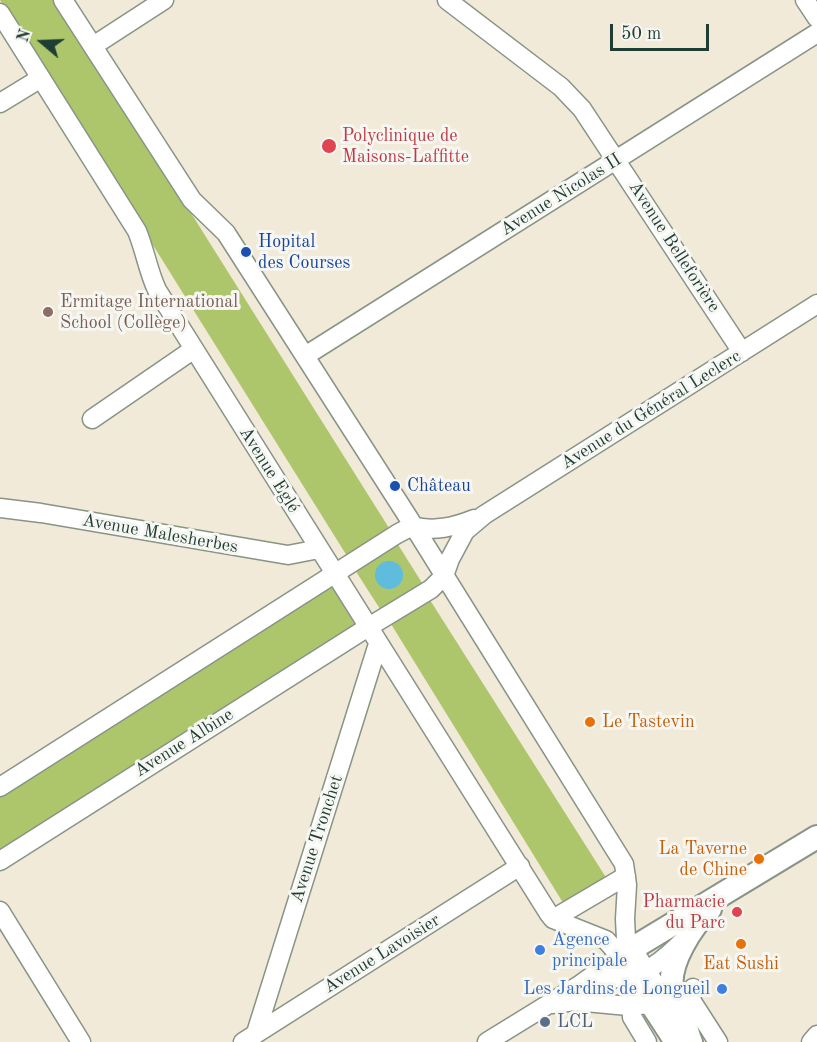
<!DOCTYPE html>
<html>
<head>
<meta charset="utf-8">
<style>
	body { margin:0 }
	#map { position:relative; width:817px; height:1042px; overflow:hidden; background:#f1ead8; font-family:"Old Standard TT",serif }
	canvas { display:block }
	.north { position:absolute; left:12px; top:12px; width:60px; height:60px; -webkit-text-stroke:4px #f6f6f2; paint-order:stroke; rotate:289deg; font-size:16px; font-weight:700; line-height:24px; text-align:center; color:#1f3d34 }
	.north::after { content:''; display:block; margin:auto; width:21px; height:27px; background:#1f3d34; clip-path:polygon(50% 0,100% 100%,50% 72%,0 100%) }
	.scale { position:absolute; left:610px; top:24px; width:99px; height:27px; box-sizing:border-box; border:3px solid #1f3d34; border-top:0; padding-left:8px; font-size:18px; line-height:21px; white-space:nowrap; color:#1f3d34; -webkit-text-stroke:4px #f6f6f2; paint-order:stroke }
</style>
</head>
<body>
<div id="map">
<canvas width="817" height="1042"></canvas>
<div class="north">N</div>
<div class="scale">50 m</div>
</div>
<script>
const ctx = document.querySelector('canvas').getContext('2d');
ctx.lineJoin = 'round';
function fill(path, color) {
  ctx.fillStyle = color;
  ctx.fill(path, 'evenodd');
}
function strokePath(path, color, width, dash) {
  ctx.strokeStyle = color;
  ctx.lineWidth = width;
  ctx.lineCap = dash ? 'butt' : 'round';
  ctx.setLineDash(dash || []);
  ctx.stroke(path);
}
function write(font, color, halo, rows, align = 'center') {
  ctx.font = font + ' "Old Standard TT",serif';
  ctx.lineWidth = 6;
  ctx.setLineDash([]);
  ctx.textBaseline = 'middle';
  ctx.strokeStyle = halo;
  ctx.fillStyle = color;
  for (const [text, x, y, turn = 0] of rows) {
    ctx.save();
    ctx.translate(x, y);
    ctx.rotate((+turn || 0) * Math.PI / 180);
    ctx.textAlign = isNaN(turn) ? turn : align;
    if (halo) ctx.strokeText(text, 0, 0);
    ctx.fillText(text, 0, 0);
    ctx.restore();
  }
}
fill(new Path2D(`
	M 0,0 L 57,0 L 389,528 L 347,556 Z
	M 397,543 L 424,586 L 382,612 L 355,570 Z
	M 332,584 L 360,627 L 0,855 L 0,794 Z
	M 430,600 L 607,879 L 565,906 L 391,624 Z`), '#adc66c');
fill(new Path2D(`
	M375 575a14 14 0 1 1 28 0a14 14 0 1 1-28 0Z`), '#5fbcdd');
const minor = new Path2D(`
	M 63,0 L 192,200 L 226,233 L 408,517 L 624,864 L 627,885 L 625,919 L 626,939 L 675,1015
	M 447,0 L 561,87 L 582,109 L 742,352
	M 805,0 L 817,18
	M 0,13 L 137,231 C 145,250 148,271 157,290 L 549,914 L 553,919 L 606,940 L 620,956 L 578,986 L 487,1042
	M 93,46 L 164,0
	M 0,103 L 41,78
	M 305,356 L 817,33
	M 92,419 L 194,349
	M 0,508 L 41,513 L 288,555 L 319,549
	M 0,787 L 397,534 L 412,526 C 434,532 454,527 474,519
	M 0,861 L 362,631 L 431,589 L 444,576 L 450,559 L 465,531 L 484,515 L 817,304
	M 0,911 L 81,1042
	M 553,919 L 626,876
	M 582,985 C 603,979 626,979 646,970 C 661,963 672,951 683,941
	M 693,988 L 691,1000 L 718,1042
	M 631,994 L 632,1017 L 647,1042
	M 552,1004 L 575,1001 L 628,1006 L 651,1004
	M 256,1033 L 378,644
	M 243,1042 L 520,866
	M 811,1042 L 817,1035`);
const major = new Path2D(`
	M 676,1042 L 620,956 L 817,837
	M 691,1042 C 687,1033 686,1024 683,1015 C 679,1006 673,998 672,989 C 668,963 692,926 710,909`);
strokePath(minor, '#889486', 21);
strokePath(major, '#889486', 26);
strokePath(minor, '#fff', 18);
strokePath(major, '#fff', 22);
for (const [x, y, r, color] of [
	[329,146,8,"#e0444e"],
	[246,252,6,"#1a4fb4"],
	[48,312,6,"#8d6e63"],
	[395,486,6,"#1a4fb4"],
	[590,722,6,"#e8710a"],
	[759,859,6,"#e8710a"],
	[737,912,6,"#e0444e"],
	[741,944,6,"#e8710a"],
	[540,950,6,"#3f7fe0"],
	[722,989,6,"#3f7fe0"],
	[545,1022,6,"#5c6f8a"]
]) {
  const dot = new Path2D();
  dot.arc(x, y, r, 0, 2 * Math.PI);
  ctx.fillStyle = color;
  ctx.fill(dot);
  strokePath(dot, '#f6f6f2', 2);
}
write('18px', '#be3a42', '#f6f6f2', [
	["Polyclinique de",342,136],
	["Maisons-Laffitte",342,157],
	["Pharmacie",725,902,"right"],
	["du Parc",725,923,"right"]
], 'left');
write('18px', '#1f3d34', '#f6f6f2', [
	["Avenue Nicolas II",561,195,-32],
	["Avenue Belleforière",674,247,57],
	["Avenue du Général Leclerc",651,410,-32],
	["Avenue Eglé",269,470,58],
	["Avenue Malesherbes",160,534,10],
	["Avenue Albine",184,743,-32],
	["Avenue Tronchet",317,839,-72],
	["Avenue Lavoisier",382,954,-32]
]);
write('18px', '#164399', '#f6f6f2', [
	["Hopital",258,242],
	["des Courses",258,263],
	["Château",407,486]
], 'left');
write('18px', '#785e54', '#f6f6f2', [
	["Ermitage International",60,302],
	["School (Collège)",60,323]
], 'left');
write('18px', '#c56008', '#f6f6f2', [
	["Le Tastevin",602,722],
	["La Taverne",747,849,"right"],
	["de Chine",747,870,"right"],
	["Eat Sushi",741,964,"center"]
], 'left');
write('18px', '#366cbe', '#f6f6f2', [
	["Agence",552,940],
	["principale",552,961],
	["Les Jardins de Longueil",710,989,"right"]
], 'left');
write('18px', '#4e5e75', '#f6f6f2', [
	["LCL",557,1022]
], 'left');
</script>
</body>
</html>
